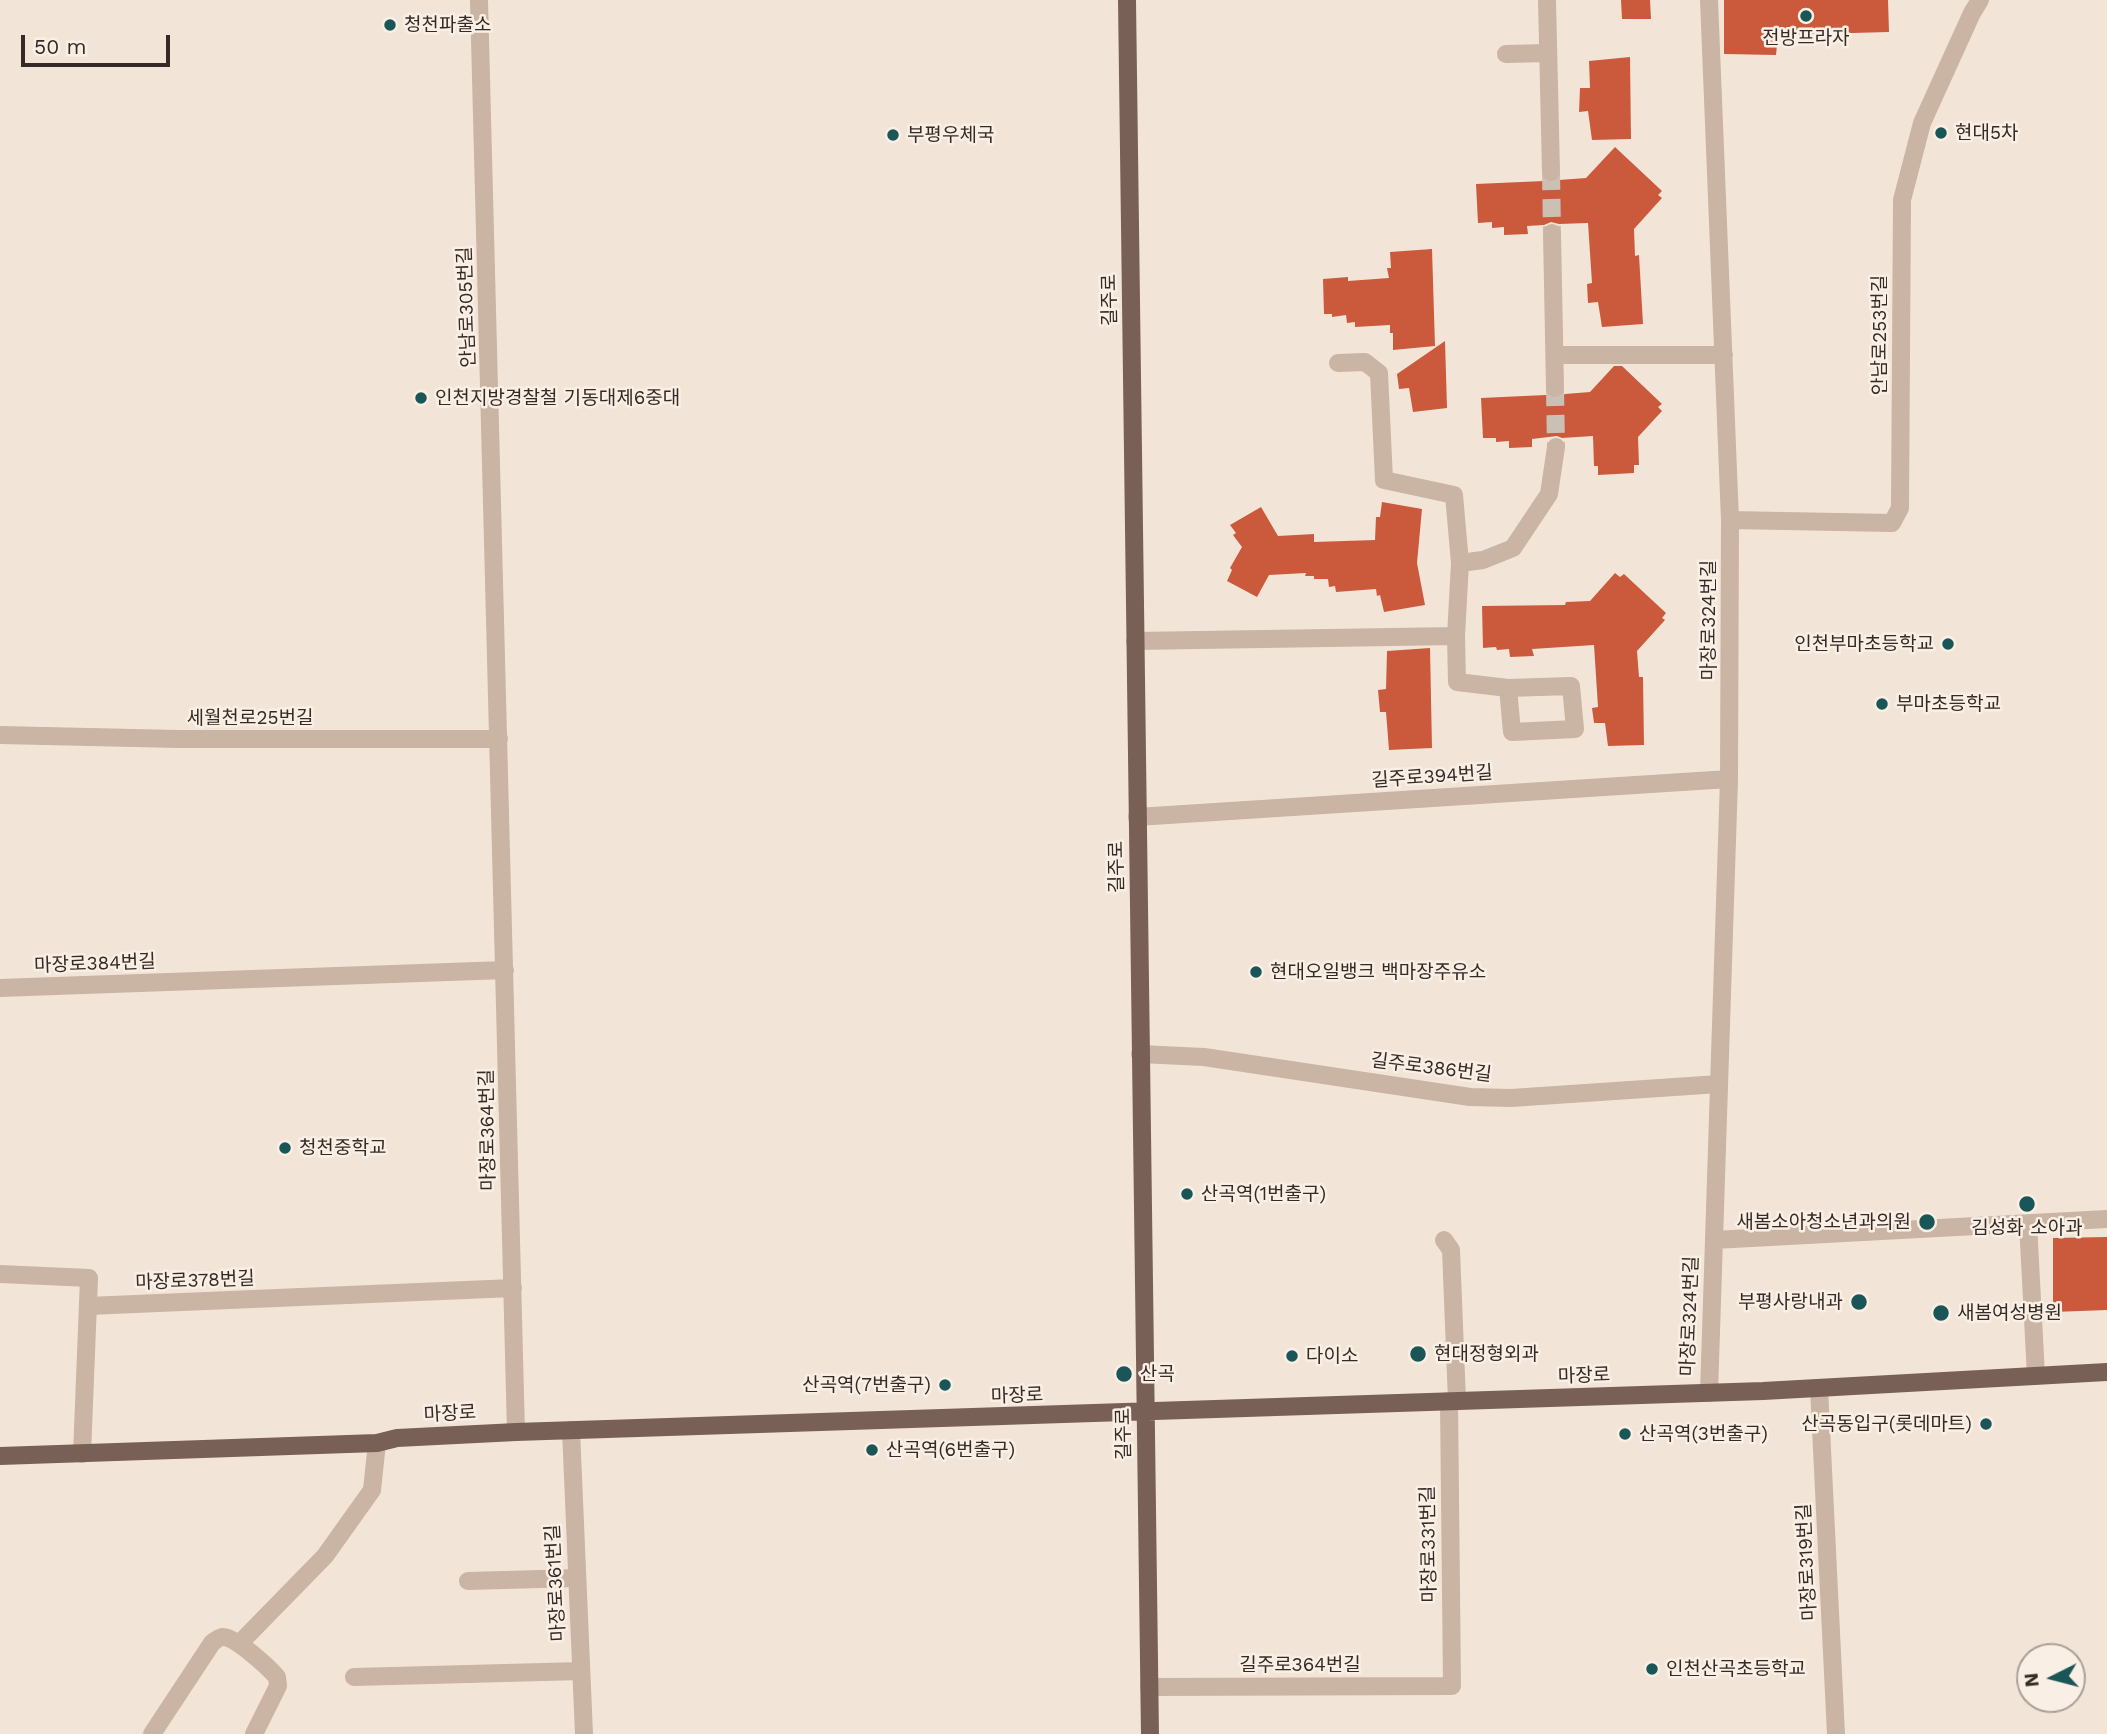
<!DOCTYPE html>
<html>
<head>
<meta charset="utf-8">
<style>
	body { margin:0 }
	#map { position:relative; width:2107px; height:1734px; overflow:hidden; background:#f2e5d8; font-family:"Work Sans",sans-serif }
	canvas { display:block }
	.north { position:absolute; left:2016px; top:1643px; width:70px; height:70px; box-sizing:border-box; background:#faefe4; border:2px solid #aba098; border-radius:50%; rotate:264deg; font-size:19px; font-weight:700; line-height:28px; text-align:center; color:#352a26 }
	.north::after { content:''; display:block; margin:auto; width:24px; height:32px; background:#1a5658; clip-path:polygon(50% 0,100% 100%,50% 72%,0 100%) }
	.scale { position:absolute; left:21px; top:35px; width:149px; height:32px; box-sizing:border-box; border:4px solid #352a26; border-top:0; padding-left:9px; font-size:21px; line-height:24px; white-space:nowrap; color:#352a26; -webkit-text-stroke:5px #faefe4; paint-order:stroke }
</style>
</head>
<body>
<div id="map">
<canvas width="2107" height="1734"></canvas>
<div class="north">N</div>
<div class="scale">50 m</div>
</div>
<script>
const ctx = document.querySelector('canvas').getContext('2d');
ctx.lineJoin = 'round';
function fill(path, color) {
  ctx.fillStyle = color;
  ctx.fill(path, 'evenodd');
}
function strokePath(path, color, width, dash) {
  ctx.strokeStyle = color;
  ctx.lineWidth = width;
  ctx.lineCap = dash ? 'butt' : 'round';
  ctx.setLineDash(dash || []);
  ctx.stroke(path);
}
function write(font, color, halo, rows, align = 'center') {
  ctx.font = font + ' "Work Sans","Noto Sans KR",sans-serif';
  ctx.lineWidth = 5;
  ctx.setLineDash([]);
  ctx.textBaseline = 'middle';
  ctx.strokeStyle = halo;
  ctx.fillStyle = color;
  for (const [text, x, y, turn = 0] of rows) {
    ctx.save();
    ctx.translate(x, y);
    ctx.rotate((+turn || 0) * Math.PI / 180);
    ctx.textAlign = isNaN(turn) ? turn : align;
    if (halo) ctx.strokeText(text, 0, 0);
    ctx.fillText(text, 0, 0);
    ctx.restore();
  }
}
fill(new Path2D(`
	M 1621,0 L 1650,0 L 1651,19 L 1622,19 Z
	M 1724,0 L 1888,0 L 1889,32 L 1778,35 L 1776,55 L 1724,54 Z
	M 1630,57 L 1631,139 L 1592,140 L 1588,111 L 1579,112 L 1580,88 L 1590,88 L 1589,61 Z
	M 1615,147 L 1662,191 L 1658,195 L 1662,198 L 1634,229 L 1635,256 L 1639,255 L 1643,324 L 1602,327 L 1598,302 L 1588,303 L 1587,284 L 1592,283 L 1588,223 L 1559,224 L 1551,222 L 1544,225 L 1527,226 L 1528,234 L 1504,235 L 1504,227 L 1492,228 L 1492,222 L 1478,223 L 1476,184 L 1544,181 L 1552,183 L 1559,180 L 1586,178 Z
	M 1432,249 L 1435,346 L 1393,350 L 1393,333 L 1390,333 L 1390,325 L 1355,327 L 1355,322 L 1347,323 L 1346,315 L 1332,317 L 1332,314 L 1324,314 L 1323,279 L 1348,277 L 1348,281 L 1389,278 L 1387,268 L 1391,268 L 1390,252 Z
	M 1445,341 L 1447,408 L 1413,412 L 1409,388 L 1399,389 L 1397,374 Z
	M 1614,366 L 1622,366 L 1662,404 L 1658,407 L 1662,411 L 1638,437 L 1639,465 L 1634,465 L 1634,473 L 1598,475 L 1598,466 L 1594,466 L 1593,436 L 1562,438 L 1557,436 L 1532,439 L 1532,447 L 1509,448 L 1509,441 L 1496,442 L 1496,438 L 1483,438 L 1481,398 L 1546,395 L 1556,399 L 1565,394 L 1590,392 Z
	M 1382,502 L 1422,509 L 1417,563 L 1425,605 L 1384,612 L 1380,595 L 1377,596 L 1376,589 L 1336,592 L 1335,586 L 1329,587 L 1328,579 L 1314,579 L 1314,576 L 1305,576 L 1306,573 L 1269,575 L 1257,597 L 1227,581 L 1232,570 L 1230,568 L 1242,547 L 1233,535 L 1236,533 L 1230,525 L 1261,507 L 1278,536 L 1314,534 L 1314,542 L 1375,540 L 1376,517 L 1380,517 Z
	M 1615,573 L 1620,577 L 1624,574 L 1666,613 L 1662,618 L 1665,620 L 1637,651 L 1639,677 L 1643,677 L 1644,745 L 1608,746 L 1605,723 L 1594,723 L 1592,708 L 1598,707 L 1594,645 L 1532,649 L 1534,656 L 1510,657 L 1509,649 L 1497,650 L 1496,647 L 1483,648 L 1482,606 L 1565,605 L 1566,602 L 1590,601 Z
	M 1430,648 L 1432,748 L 1389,750 L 1386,712 L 1380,712 L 1378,690 L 1386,689 L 1387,651 Z
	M 2107,1237 L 2107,1310 L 2053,1312 L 2053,1238 Z`), '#cb5a3c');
strokePath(new Path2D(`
	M 1551,172 L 1552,233
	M 1555,388 L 1556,447`), '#ccc0b4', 18, [18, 9]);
strokePath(new Path2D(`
	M 479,0 L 516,1432
	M 1547,0 L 1551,172
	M 1506,54 L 1548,53
	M 1552,233 L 1555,388
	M 1556,355 L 1724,355
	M 1338,363 L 1365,362 L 1379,373 L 1384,480 L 1454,495 L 1460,563 L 1456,636 L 1457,682 L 1508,688 L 1571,686 L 1575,729 L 1512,732 L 1508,688
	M 1730,520 L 1892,523 L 1900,508 L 1902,200 L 1922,123 L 1972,13 L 1980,0
	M 1460,563 L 1483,560 L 1513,548 L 1549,494 L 1556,447
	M 1135,641 L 1456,636
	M 0,735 L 178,739 L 499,739
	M 1137,817 L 1729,779
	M 0,988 L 505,970
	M 1140,1054 L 1204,1057 L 1470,1097 L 1511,1098 L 1719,1084
	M 2028,1223 L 2036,1376
	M 1444,1240 L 1451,1250 L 1457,1401
	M 1714,1240 L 2107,1219
	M 0,1274 L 89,1278 L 82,1454
	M 88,1306 L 513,1288
	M 1819,1388 L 1836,1734
	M 1709,1393 L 1729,779 L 1730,520 L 1709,0
	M 571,1430 L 584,1734
	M 468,1581 L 577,1578
	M 239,1644 L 325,1556 L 372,1490 L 377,1443
	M 354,1677 L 581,1671
	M 1149,1687 L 1452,1686 L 1449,1401
	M 152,1734 L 212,1643 C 216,1640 217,1638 222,1637 C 235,1636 268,1667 277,1677 L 278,1686 L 254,1734`), '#cab4a3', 18);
strokePath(new Path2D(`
	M 1127,0 L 1150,1734
	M 0,1456 L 377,1443 L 397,1438 L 516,1432 L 1763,1391 L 2107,1372`), '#786056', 18);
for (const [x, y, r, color] of [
	[1806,16,7,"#1a5658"],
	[390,25,7,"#1a5658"],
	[1941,133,7,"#1a5658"],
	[893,135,7,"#1a5658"],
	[421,398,7,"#1a5658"],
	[1948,644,7,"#1a5658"],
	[1882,704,7,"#1a5658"],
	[1256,972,7,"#1a5658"],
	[285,1148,7,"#1a5658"],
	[1187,1194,7,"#1a5658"],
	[2027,1204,9,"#1a5658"],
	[1927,1222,9,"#1a5658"],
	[1859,1302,9,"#1a5658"],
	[1941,1313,9,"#1a5658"],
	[1418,1354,9,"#1a5658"],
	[1292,1356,7,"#1a5658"],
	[1124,1374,9,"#1a5658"],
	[945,1385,7,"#1a5658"],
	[1986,1424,7,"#1a5658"],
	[1625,1434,7,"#1a5658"],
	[872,1450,7,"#1a5658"],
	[1652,1669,7,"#1a5658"]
]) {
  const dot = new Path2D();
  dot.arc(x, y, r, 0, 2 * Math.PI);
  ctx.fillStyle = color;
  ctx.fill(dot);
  strokePath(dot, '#faefe4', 2.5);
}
write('19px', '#352a26', '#faefe4', [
	["청천파출소",404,25],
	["전방프라자",1806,38,"center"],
	["현대5차",1955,133],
	["부평우체국",907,135],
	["인천지방경찰철 기동대제6중대",435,398],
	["인천부마초등학교",1934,644,"right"],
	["부마초등학교",1896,704],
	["현대오일뱅크 백마장주유소",1270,972],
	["청천중학교",299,1148],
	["산곡역(1번출구)",1201,1194],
	["새봄소아청소년과의원",1911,1222,"right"],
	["김성화 소아과",2027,1228,"center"],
	["부평사랑내과",1843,1302,"right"],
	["새봄여성병원",1957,1313],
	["현대정형외과",1434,1354],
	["다이소",1306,1356],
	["산곡",1140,1374],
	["산곡역(7번출구)",931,1385,"right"],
	["산곡동입구(롯데마트)",1972,1424,"right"],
	["산곡역(3번출구)",1639,1434],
	["산곡역(6번출구)",886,1450],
	["인천산곡초등학교",1666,1669]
], 'left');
write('19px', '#352a26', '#faefe4', [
	["길주로",1110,300,-91],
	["안남로305번길",467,307,-92],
	["안남로253번길",1880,335,-90],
	["마장로324번길",1709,620,-90],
	["세월천로25번길",250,718],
	["길주로394번길",1432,777,-4],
	["길주로",1117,867,-91],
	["마장로384번길",95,964,-2],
	["길주로386번길",1431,1068,7],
	["마장로364번길",488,1130,-91],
	["마장로378번길",195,1281,-2],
	["마장로324번길",1690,1316,-88],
	["마장로",1584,1376,-2],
	["마장로",1017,1396,-2],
	["마장로",450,1414,-3],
	["길주로",1124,1434,-91],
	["마장로331번길",1429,1544,-91],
	["마장로319번길",1807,1562,-93],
	["마장로361번길",556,1583,-93],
	["길주로364번길",1300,1665]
]);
</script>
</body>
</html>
